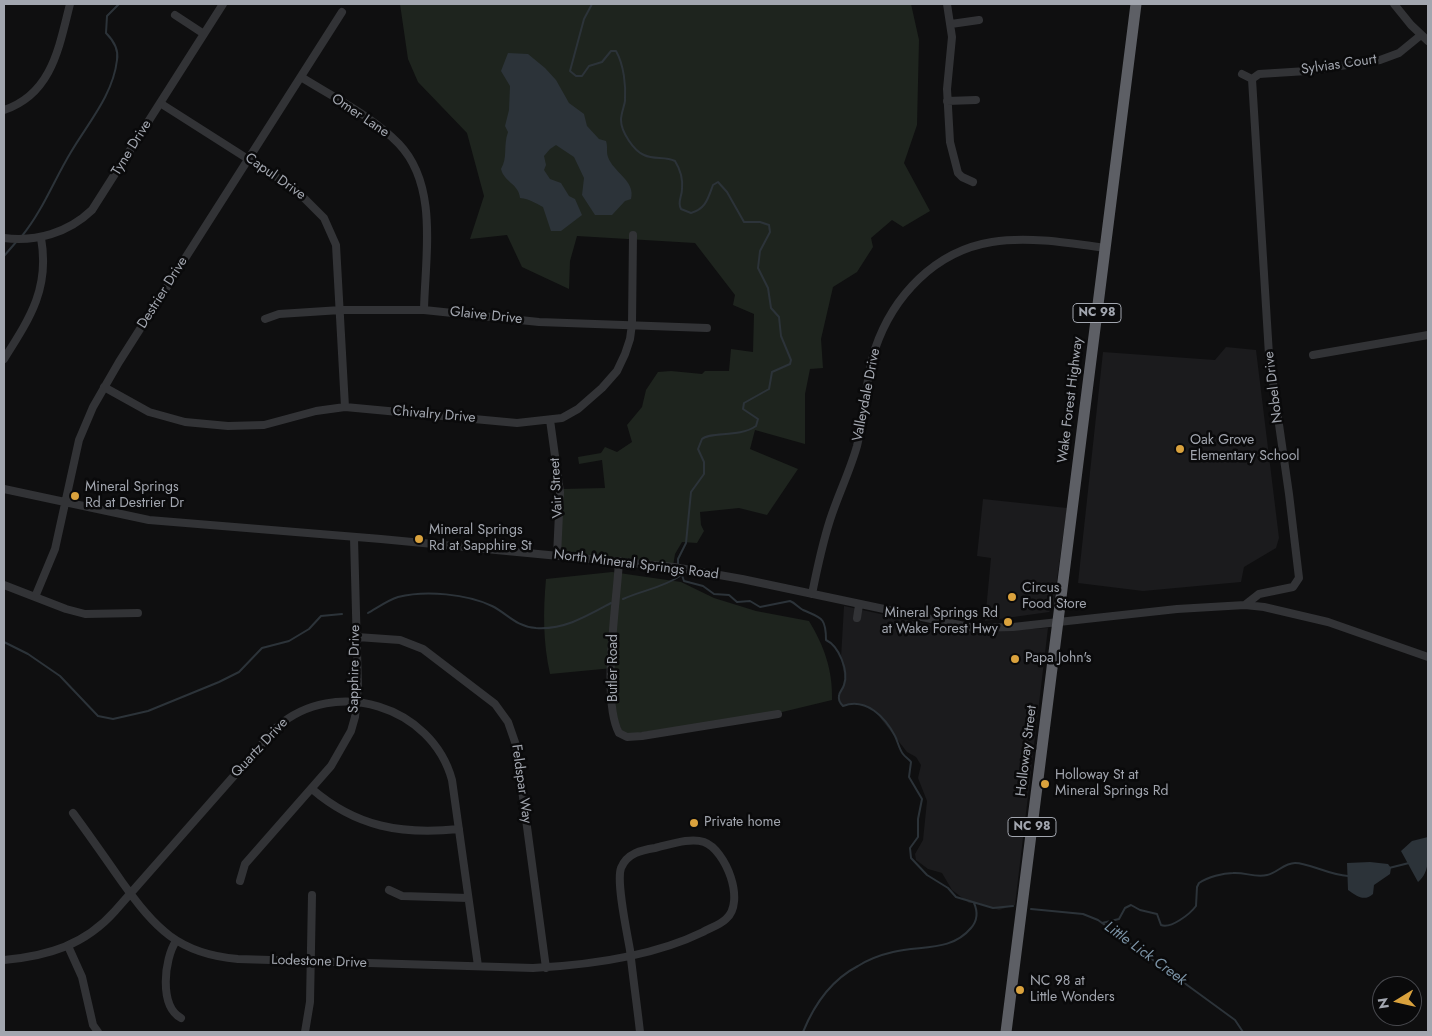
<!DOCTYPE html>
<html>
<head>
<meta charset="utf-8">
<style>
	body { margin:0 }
	#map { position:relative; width:1432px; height:1036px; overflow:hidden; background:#0f0f10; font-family:Jost,sans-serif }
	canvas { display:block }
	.frame { position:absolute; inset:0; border:5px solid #a2a6af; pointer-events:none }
	.north { position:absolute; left:1372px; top:976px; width:50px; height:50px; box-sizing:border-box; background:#0a0a0b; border:1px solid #47484d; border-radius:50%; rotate:261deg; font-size:14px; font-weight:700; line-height:20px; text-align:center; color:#a2a6af }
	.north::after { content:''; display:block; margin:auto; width:18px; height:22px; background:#daa23d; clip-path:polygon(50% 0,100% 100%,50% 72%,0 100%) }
</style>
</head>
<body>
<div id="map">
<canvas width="1432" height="1036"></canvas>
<div class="frame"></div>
<div class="north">N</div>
</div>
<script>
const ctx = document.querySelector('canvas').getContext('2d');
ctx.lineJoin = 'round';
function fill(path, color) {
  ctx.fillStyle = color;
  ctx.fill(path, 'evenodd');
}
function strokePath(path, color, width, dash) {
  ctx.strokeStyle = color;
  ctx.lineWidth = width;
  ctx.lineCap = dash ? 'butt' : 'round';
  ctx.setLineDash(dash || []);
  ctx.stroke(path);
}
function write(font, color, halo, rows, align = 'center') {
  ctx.font = font + ' Jost,sans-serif';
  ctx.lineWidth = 5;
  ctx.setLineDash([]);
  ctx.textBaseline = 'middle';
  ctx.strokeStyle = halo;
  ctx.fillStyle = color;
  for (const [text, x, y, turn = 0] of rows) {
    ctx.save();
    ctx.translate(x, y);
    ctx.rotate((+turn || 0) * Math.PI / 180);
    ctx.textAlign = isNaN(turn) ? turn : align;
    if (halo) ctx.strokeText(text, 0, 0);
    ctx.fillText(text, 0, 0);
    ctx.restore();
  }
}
fill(new Path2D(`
	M 1226,347 L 1256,350 L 1279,538 L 1276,548 L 1244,567 L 1241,582 L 1143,591 L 1078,583 L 1103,352 L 1215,360 Z
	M 983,499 L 1067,508 L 1053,608 L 1049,612 L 985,621 L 991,558 L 977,556 Z
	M 844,606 L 917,622 L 978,632 L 1048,628 L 1015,905 L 999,910 L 978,903 L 969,903 L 952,890 L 942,873 L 928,869 L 916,860 L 915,854 L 923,840 L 927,801 L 918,778 L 921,765 L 916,757 L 907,752 L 874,710 L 859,703 L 852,703 L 843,706 L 840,703 L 839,694 L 845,680 L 841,658 Z`), '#1b1b1d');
fill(new Path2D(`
	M 400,4 L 911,4 L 919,40 L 917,125 L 904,163 L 930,211 L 903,227 L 892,220 L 871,238 L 873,247 L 857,272 L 833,287 L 821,339 L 823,368 L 810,369 L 805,394 L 805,444 L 755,430 L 750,449 L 798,469 L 767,515 L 739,508 L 700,512 L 701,525 L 704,531 L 697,543 L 682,542 L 675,554 L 673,566 L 558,555 L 563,489 L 605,488 L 602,460 L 579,464 L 578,457 L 601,453 L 605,447 L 617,452 L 632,442 L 627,425 L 642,407 L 646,390 L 658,372 L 671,371 L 702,374 L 705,371 L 729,371 L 731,349 L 753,352 L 754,314 L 733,305 L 735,295 L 695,243 L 577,236 L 570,261 L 569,289 L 522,267 L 507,235 L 470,239 L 484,196 L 467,133 L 418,82 L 408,59 Z
	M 612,572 L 681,582 L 714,598 L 756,611 L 809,621 C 824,646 833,670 832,700 L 778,713 L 624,735 L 616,717 L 613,668 L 550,674 C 543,642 543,612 546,579 Z`), '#1e241e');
fill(new Path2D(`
	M 508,53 L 528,54 L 545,68 L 556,80 L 569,103 L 584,114 L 587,126 L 599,139 L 606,141 C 608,147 606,152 608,157 C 613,172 636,181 631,199 L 625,201 L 612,215 L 595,215 L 582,195 L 584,178 L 574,157 L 556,145 L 550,149 L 544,156 L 546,165 L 544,170 L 550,179 L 561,183 L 569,196 L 575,199 L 582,215 L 561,231 L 551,231 L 543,207 C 535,203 530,199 520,198 C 519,184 504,182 501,169 C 508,157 503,146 508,132 L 505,126 L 509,110 L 510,86 L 501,71 Z
	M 1428,837 C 1428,853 1431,872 1418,882 L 1401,851 L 1412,841 Z
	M 1370,862 L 1388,864 L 1391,868 L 1390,874 L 1374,885 L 1373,894 C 1364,902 1357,896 1348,890 L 1347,863 Z`), '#2c3339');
strokePath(new Path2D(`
	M 592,4 L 584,19 L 570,71 L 576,76 L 582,76 L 589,66 L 602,62 L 611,51 L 616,51 C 624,65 626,86 625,101 C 624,107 621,114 621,120 C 621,132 634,151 644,155 C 654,160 665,156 675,161 C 680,169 683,179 682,189 C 682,197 677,202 681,209 L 691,213 C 706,209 708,198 713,185 L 718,182 L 727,192 L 744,222 L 760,222 L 769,225 L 770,232 L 760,251 L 758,268 L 768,288 L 771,308 L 779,317 L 781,336 L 791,360 L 790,364 L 772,372 L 769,389 L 744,403 L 743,409 L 758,419 L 756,426 C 739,438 711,431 702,439 L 698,449 L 704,462 L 704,474 L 691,492 L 686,543 L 678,559 L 678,566
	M 22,236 C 43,210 54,180 71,152 C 88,123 113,95 117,60 C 119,49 114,41 106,33 L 107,16 L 119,4
	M 4,256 L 17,241
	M 680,570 L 684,581 L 703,586 L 714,594 L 729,595 L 737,602 L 750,601 L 760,607 L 790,601 C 795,603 798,607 803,610 C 821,618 826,617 826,640 C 839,646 849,671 844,685 C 843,689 839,692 839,696 C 838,700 840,703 843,706 C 866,697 885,717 895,736 C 898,742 899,749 903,754 C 905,757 909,759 911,762 L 909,777 L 922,799 L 918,819 L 918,837 L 910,848 L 911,858 L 927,875 L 948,888 L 956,897 L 993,908 L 1013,906
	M 623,599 C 643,590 662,588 680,576
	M 368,613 C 377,608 388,600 398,597 C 426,590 467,594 492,606 C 508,614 515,626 536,628 C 564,630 587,616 611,603
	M 4,642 L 28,654 L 60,676 L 98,716 L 113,719 L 148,711 L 219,682 L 239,672 L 262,648 L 289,641 L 309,629 L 321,616 L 342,614
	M 1389,868 L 1409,863
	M 1031,909 L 1083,914 L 1098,920 L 1235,1020 L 1243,1032
	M 1102,923 L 1119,919 L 1125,908 L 1131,905 L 1140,910 L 1157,914 L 1161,925 C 1171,929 1190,914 1196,906 L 1197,887 L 1199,883 C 1208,877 1223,873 1233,873 C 1245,872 1255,878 1267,875 C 1277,873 1284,863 1295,863 C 1309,863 1329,875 1348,876
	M 803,1032 C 814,1005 831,980 858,966 C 869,959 880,955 893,952 C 921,945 951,952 971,928 C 978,920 978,912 974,903`), '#2c3339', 2);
strokePath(new Path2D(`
	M 947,4 L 952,37 L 947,89 L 950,142 L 958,173 L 962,177 L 973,182
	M 1394,4 L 1411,25 L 1428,41
	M 175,15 L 204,34
	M 951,24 L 979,20
	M 1242,74 L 1252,79
	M 301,77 C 333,97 372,116 399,144 C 439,186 425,257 424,310
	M 947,101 L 976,100
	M 160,103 L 295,189 L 324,218 L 336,245 L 345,407
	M 4,110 C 52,94 59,47 70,4
	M 4,238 C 36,242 68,233 92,210 L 223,4
	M 265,319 L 279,314 L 341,310 L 424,310 L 539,322 L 707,328
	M 1313,355 L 1428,335
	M 4,359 C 30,318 50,288 41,238
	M 104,387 L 149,412 L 185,422 L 228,426 L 264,425 L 316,411 L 345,407 L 517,423 L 562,418 L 578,409 L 602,388 L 617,371 L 625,354 L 630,339 L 632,324 L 633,235
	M 550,420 L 560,492 L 557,556
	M 4,489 L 149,520 L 381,539 L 674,567 L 742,579 L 974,628 L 1013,627 L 1177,609 L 1245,605 L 1264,607 L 1328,622 L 1428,657
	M 619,561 C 617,601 601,700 619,733 L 627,737 L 642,736 L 778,714
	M 4,585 L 66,609 L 85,614 L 138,613
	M 812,594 C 817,569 822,545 830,520 C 838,495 850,471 857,446 C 865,414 865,380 875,349 C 893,296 935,251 992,242 C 1028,236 1070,243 1106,248
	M 35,597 L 55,549 L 79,440 L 93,407 L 119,362 L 342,12
	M 1245,605 L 1259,594 L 1293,587 L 1299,578 L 1289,494 L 1269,355 L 1252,79 L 1259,74 L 1307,71 L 1380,60 L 1399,53 L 1421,35
	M 857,618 L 859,605
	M 357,637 L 400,640 L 423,649 L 495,704 L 508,722 L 516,745 L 546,968
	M 312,789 C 356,827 402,835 459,829
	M 73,813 C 90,836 106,859 122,882 C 155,928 178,954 238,959 L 533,968 C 590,965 652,957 703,932 C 710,928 720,925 726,919 C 746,902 726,850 704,842 C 690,837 669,845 655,848 C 642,850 627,853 621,868 C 616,882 627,932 630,950 C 633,978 637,1005 640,1032
	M 240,881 L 245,864 L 331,766 L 351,731 L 355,717 L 358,687 L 354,538
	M 389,890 L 402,896 L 468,898
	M 176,941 C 164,959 159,1006 181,1018
	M 68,946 L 82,977 L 93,1025 L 98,1032
	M 4,960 C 48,956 85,945 115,911 L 277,727 C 335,676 432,706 452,780 L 478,966
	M 305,1032 L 310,1002 L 312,895`), '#323336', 8);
strokePath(new Path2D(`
	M 1006,1032 L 1136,4`), '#5d5f65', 11);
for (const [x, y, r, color] of [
	[1180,449,5,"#daa23d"],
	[75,496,5,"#daa23d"],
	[419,539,5,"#daa23d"],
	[1012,597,5,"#daa23d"],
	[1008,622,5,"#daa23d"],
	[1015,659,5,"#daa23d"],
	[1045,784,5,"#daa23d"],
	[694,823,5,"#daa23d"],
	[1020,990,5,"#daa23d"]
]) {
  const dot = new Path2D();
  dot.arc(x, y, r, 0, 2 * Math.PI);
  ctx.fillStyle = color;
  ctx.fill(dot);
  strokePath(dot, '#0a0a0b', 2);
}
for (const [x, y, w] of [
	[1097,313,48],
	[1032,827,48]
]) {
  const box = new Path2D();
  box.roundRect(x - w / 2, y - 9.5, w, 19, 4);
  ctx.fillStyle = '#0a0a0b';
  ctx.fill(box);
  strokePath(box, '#a2a6af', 1);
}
write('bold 12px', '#a2a6af', null, [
	["NC 98",1097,313],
	["NC 98",1032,827]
]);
write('14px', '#a2a6af', '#0a0a0b', [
	["Sylvias Court",1339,65,-8],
	["Omer Lane",360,116,34],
	["Tyne Drive",132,148,-58],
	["Capul Drive",275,177,35],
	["Destrier Drive",163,293,-58],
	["Glaive Drive",486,316,6],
	["Nobel Drive",1274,387,-97],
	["Valleydale Drive",867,395,-79],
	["Wake Forest Highway",1071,400,-83],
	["Chivalry Drive",434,415,5],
	["Vair Street",557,488,-93],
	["North Mineral Springs Road",636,565,7],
	["Butler Road",614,668,-90],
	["Sapphire Drive",355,669,-89],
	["Quartz Drive",260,748,-47],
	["Holloway Street",1027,751,-83],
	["Feldspar Way",521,784,82],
	["Lodestone Drive",319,962,2]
]);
write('14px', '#a2a6af', '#0a0a0b', [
	["Oak Grove",1190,441],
	["Elementary School",1190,457],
	["Mineral Springs",85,488],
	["Rd at Destrier Dr",85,504],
	["Mineral Springs",429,531],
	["Rd at Sapphire St",429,547],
	["Circus",1022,589],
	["Food Store",1022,605],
	["Mineral Springs Rd",998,614,"right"],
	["at Wake Forest Hwy",998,630,"right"],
	["Papa John's",1025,659],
	["Holloway St at",1055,776],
	["Mineral Springs Rd",1055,792],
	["Private home",704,823],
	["NC 98 at",1030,982],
	["Little Wonders",1030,998]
], 'left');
write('italic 15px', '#7c94a7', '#0a0a0b', [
	["Little Lick Creek",1145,954,36]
]);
</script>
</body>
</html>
